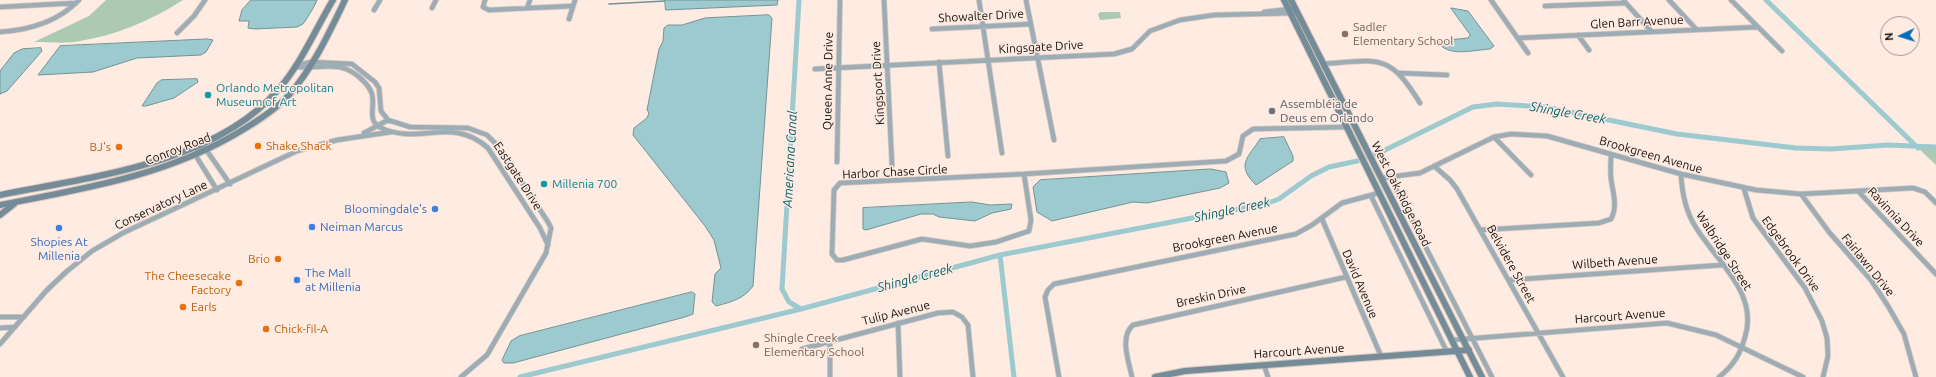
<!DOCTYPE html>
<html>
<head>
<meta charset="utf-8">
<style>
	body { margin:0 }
	#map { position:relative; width:1936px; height:377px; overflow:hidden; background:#feebe2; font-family:Ubuntu,sans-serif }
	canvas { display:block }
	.north { position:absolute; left:1880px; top:16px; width:40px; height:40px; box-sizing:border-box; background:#feebe2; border:1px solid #a1938d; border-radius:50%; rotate:266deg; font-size:11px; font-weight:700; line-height:16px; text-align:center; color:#16100d }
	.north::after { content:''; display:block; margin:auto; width:14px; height:18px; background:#006db8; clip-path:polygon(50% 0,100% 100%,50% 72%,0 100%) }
</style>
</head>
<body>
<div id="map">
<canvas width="1936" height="377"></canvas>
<div class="north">N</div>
</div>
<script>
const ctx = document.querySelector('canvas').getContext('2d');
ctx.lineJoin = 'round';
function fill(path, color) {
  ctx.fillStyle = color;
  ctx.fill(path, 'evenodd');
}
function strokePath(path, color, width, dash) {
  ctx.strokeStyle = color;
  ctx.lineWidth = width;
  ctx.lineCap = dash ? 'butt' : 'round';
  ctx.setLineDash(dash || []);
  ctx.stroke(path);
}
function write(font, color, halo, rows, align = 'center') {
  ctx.font = font + ' Ubuntu,sans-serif';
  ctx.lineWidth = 3;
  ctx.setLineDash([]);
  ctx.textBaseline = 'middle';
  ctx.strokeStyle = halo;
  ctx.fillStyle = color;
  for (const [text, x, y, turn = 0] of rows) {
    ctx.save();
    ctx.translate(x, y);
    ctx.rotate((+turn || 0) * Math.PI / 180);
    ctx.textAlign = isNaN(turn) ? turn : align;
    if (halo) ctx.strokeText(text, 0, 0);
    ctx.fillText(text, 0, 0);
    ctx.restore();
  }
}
fill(new Path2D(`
	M 106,0 L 183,0 C 152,20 117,35 80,41 C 66,44 49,42 34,42 L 89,16 Z
	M 1100,12 L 1120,12 L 1121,18 L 1100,20 L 1098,14 Z
	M 1936,147 L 1936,165 L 1918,148 Z`), '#acc9b2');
const water = new Path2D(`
	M 251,0 L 317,0 C 316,4 305,22 303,24 L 297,27 L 255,29 L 248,28 L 249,21 L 239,21 L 242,10 Z
	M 665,0 L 778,0 L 777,5 L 666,10 Z
	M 1451,8 L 1468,11 L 1494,46 L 1490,49 C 1474,50 1446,58 1438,41 L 1468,38 L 1470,35 Z
	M 769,15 L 772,18 L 753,286 C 744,299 731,302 716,306 L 712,302 L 715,274 L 721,268 L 714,240 L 705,226 L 633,135 L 634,128 L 647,118 L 649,113 L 647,110 L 659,49 L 663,41 L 664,28 L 668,25 L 682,25 L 705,18 Z
	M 208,39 L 213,40 L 206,52 L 201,55 L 137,58 L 93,72 L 38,75 L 60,46 Z
	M 41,48 L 42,51 L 7,91 L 0,94 L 0,71 L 14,53 L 22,49 Z
	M 197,79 L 198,82 L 174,98 L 146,106 L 142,106 L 157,83 L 161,80 Z
	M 1284,137 L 1293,156 L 1293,161 L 1256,185 C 1236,165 1247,159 1260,139 Z
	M 1211,169 L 1226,172 L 1229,183 L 1220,188 L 1147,203 L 1133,202 L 1052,221 L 1037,212 L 1033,187 L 1040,180 Z
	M 972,202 L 990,205 L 1012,204 L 1011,209 L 992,213 L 975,221 L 939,217 L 933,214 L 921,214 L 866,230 L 863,229 L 863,208 Z
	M 692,292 L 695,294 L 693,314 L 685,317 L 513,363 L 504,363 L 502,360 L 511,341 L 519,336 Z`);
fill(water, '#9dcacf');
strokePath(water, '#749295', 1);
strokePath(new Path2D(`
	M 609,4 L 665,1`), '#749295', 1.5);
strokePath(new Path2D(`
	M 799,0 L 782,289 L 789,302 L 801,309
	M 1766,0 L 1918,148
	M 1000,255 L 1014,377
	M 520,377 L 801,309 L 1000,255 L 1265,204 L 1279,199 L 1311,176 L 1329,167 L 1357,161 L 1379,153 L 1473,107 L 1497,104 L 1545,107 L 1677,134 L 1796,148 L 1831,149 L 1888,145 L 1936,147`), '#9dcacf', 5);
const street = new Path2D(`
	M 485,0 L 483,7 L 489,10 L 573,6
	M 884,0 L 892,165
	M 979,0 L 1002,153
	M 1026,0 L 1054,140
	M 1491,0 L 1528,53
	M 1669,0 L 1696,29
	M 1731,0 L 1782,51
	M 1624,1 L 1651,31
	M 1545,6 L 1626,3
	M 0,7 L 76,3
	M 432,8 L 436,0
	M 527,8 L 530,0
	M 374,10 L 380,0
	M 1264,12 L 1291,9
	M 569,19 L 575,0
	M 932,29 L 1031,24
	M 0,32 C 30,30 58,22 79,0
	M 177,33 L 194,16 L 205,0
	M 1578,35 L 1589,50
	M 1518,38 L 1758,27
	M 939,62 L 948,156
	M 1323,64 C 1378,60 1389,52 1420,103
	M 295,66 L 311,62 L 352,64 L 375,82 L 379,88 L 381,111 L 388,120 L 410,127 L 468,128 L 487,135 L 498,146 L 548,222 L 551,228 L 546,253 L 487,355 L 461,377
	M 297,67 C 313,69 331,63 346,69 C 356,73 369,84 372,94 C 376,110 364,122 386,130 C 423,143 454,117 488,148 L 540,228 L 548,245
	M 815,69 L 1114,54 L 1132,49 L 1150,31 L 1180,20 L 1214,15 L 1297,13
	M 1399,73 L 1447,75
	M 364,133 L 388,120
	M 1494,137 L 1531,175
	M 837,162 L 840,0
	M 1434,166 L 1450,180 L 1457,189 L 1563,377
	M 1024,174 L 1031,220 L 1029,231 L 996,242 L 970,246 L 922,239 L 843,260 L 837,260 L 832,254 L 834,190 L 840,183 Z
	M 1024,174 L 1226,161 L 1239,154 L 1243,136 L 1253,129 L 1347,127
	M 1681,174 C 1682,193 1685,210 1695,226 C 1716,261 1759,293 1745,337 C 1740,355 1733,366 1719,377
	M 1390,177 L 1492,377
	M 1381,178 L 1420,173 L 1494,137 L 1511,134 L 1547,136 L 1681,174 L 1756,190 L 1801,194 L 1913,188 L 1925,192 L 1936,203
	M 1744,189 L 1753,218 L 1805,288 L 1822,321 L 1827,338 L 1828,356 L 1823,377
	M 217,190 L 196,156 L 199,144 L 207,151 L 230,184
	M 1858,191 L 1936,274
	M 1801,194 L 1829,232 L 1871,280 L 1888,306 L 1904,334 L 1916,377
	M 1371,196 L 1447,352
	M 1322,219 L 1381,356
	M 1480,230 L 1599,223 L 1611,219 C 1618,206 1613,193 1611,179 C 1610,171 1611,162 1611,154
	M 1509,280 L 1722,265
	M 0,317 L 24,317
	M 898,323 L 900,377
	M 0,328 L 15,327
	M 830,340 L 830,377
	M 1452,340 L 1667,323 L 1716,335 L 1803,377
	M 0,344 L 46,291 L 66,272 L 92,251 L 123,233 L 297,151 L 337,140 L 391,132
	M 802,349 L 938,313 L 953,312 L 962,317 L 968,325 L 973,377
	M 1264,365 L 1268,377
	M 1059,377 L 1045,297 L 1048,290 L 1054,284 L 1296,234 L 1312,225 L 1342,203 L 1379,193
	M 1132,377 C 1129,362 1119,337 1133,325 L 1346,277`);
const secondary = new Path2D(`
	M 1284,0 L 1470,377
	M 1291,0 L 1482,377
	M 0,195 C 90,177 214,164 278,90 C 301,64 315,30 333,0
	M 0,205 C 82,189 166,176 239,132 C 256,122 274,111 288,96 C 313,68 329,33 345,0
	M 0,215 L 14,204
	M 1155,377 L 1185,371 L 1469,350`);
strokePath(street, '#d9c8c0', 6);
strokePath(secondary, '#d9c8c0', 8);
strokePath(street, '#9dadb5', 4.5);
strokePath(secondary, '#748c98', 6);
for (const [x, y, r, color] of [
	[1345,34,4,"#8d6e63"],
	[208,95,4,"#0f9aa8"],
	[1272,111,4,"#6b7280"],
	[258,146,4,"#e8710a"],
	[119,147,4,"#e8710a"],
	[544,184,4,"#0f9aa8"],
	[435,209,4,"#3f7fe0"],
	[312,227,4,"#3f7fe0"],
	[59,228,4,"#3f7fe0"],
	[278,259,4,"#e8710a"],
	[297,280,4,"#3f7fe0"],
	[239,283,4,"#e8710a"],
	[183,307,4,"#e8710a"],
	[266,329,4,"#e8710a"],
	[756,345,4,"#8d6e63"]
]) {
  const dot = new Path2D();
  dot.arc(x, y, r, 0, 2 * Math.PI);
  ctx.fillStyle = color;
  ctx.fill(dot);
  strokePath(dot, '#feebe2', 1.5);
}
write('12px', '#16100d', '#feebe2', [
	["Showalter Drive",981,16,-3],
	["Glen Barr Avenue",1637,22,-3],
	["Kingsgate Drive",1041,47,-3],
	["Queen Anne Drive",828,81,-89],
	["Kingsport Drive",878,83,-93],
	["Conroy Road",178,149,-21],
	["Brookgreen Avenue",1651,155,16],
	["Harbor Chase Circle",895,172,-3],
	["Eastgate Drive",518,176,57],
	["West Oak Ridge Road",1401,194,63],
	["Conservatory Lane",161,205,-25],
	["Ravinnia Drive",1896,217,47],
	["Brookgreen Avenue",1225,238,-11],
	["Walbridge Street",1724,251,57],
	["Edgebrook Drive",1791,254,54],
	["Wilbeth Avenue",1615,262,-4],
	["Belvidere Street",1511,264,61],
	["Fairlawn Drive",1868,265,51],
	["David Avenue",1360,284,67],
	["Breskin Drive",1211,296,-12],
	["Tulip Avenue",896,313,-14],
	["Harcourt Avenue",1620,316,-4],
	["Harcourt Avenue",1299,351,-4]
]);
write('12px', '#785e54', '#feebe2', [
	["Sadler",1353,27],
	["Elementary School",1353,41],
	["Shingle Creek",764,338],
	["Elementary School",764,352]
], 'left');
write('12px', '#0d838f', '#feebe2', [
	["Orlando Metropolitan",216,88],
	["Museum of Art",216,102],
	["Millenia 700",552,184]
], 'left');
write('12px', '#5b616d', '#feebe2', [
	["Assembléia de",1280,104],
	["Deus em Orlando",1280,118]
], 'left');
write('12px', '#c56008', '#feebe2', [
	["Shake Shack",266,146],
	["BJ's",111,147,"right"],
	["Brio",270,259,"right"],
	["The Cheesecake",231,276,"right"],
	["Factory",231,290,"right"],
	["Earls",191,307],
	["Chick-fil-A",274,329]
], 'left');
write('12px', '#366cbe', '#feebe2', [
	["Bloomingdale's",427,209,"right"],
	["Neiman Marcus",320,227],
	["Shopies At",59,242,"center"],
	["Millenia",59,256,"center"],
	["The Mall",305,273],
	["at Millenia",305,287]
], 'left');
write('italic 13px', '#03646d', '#feebe2', [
	["Shingle Creek",1568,113,10],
	["Americana Canal",790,159,-87],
	["Shingle Creek",1232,210,-12],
	["Shingle Creek",915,278,-15]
]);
</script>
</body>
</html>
